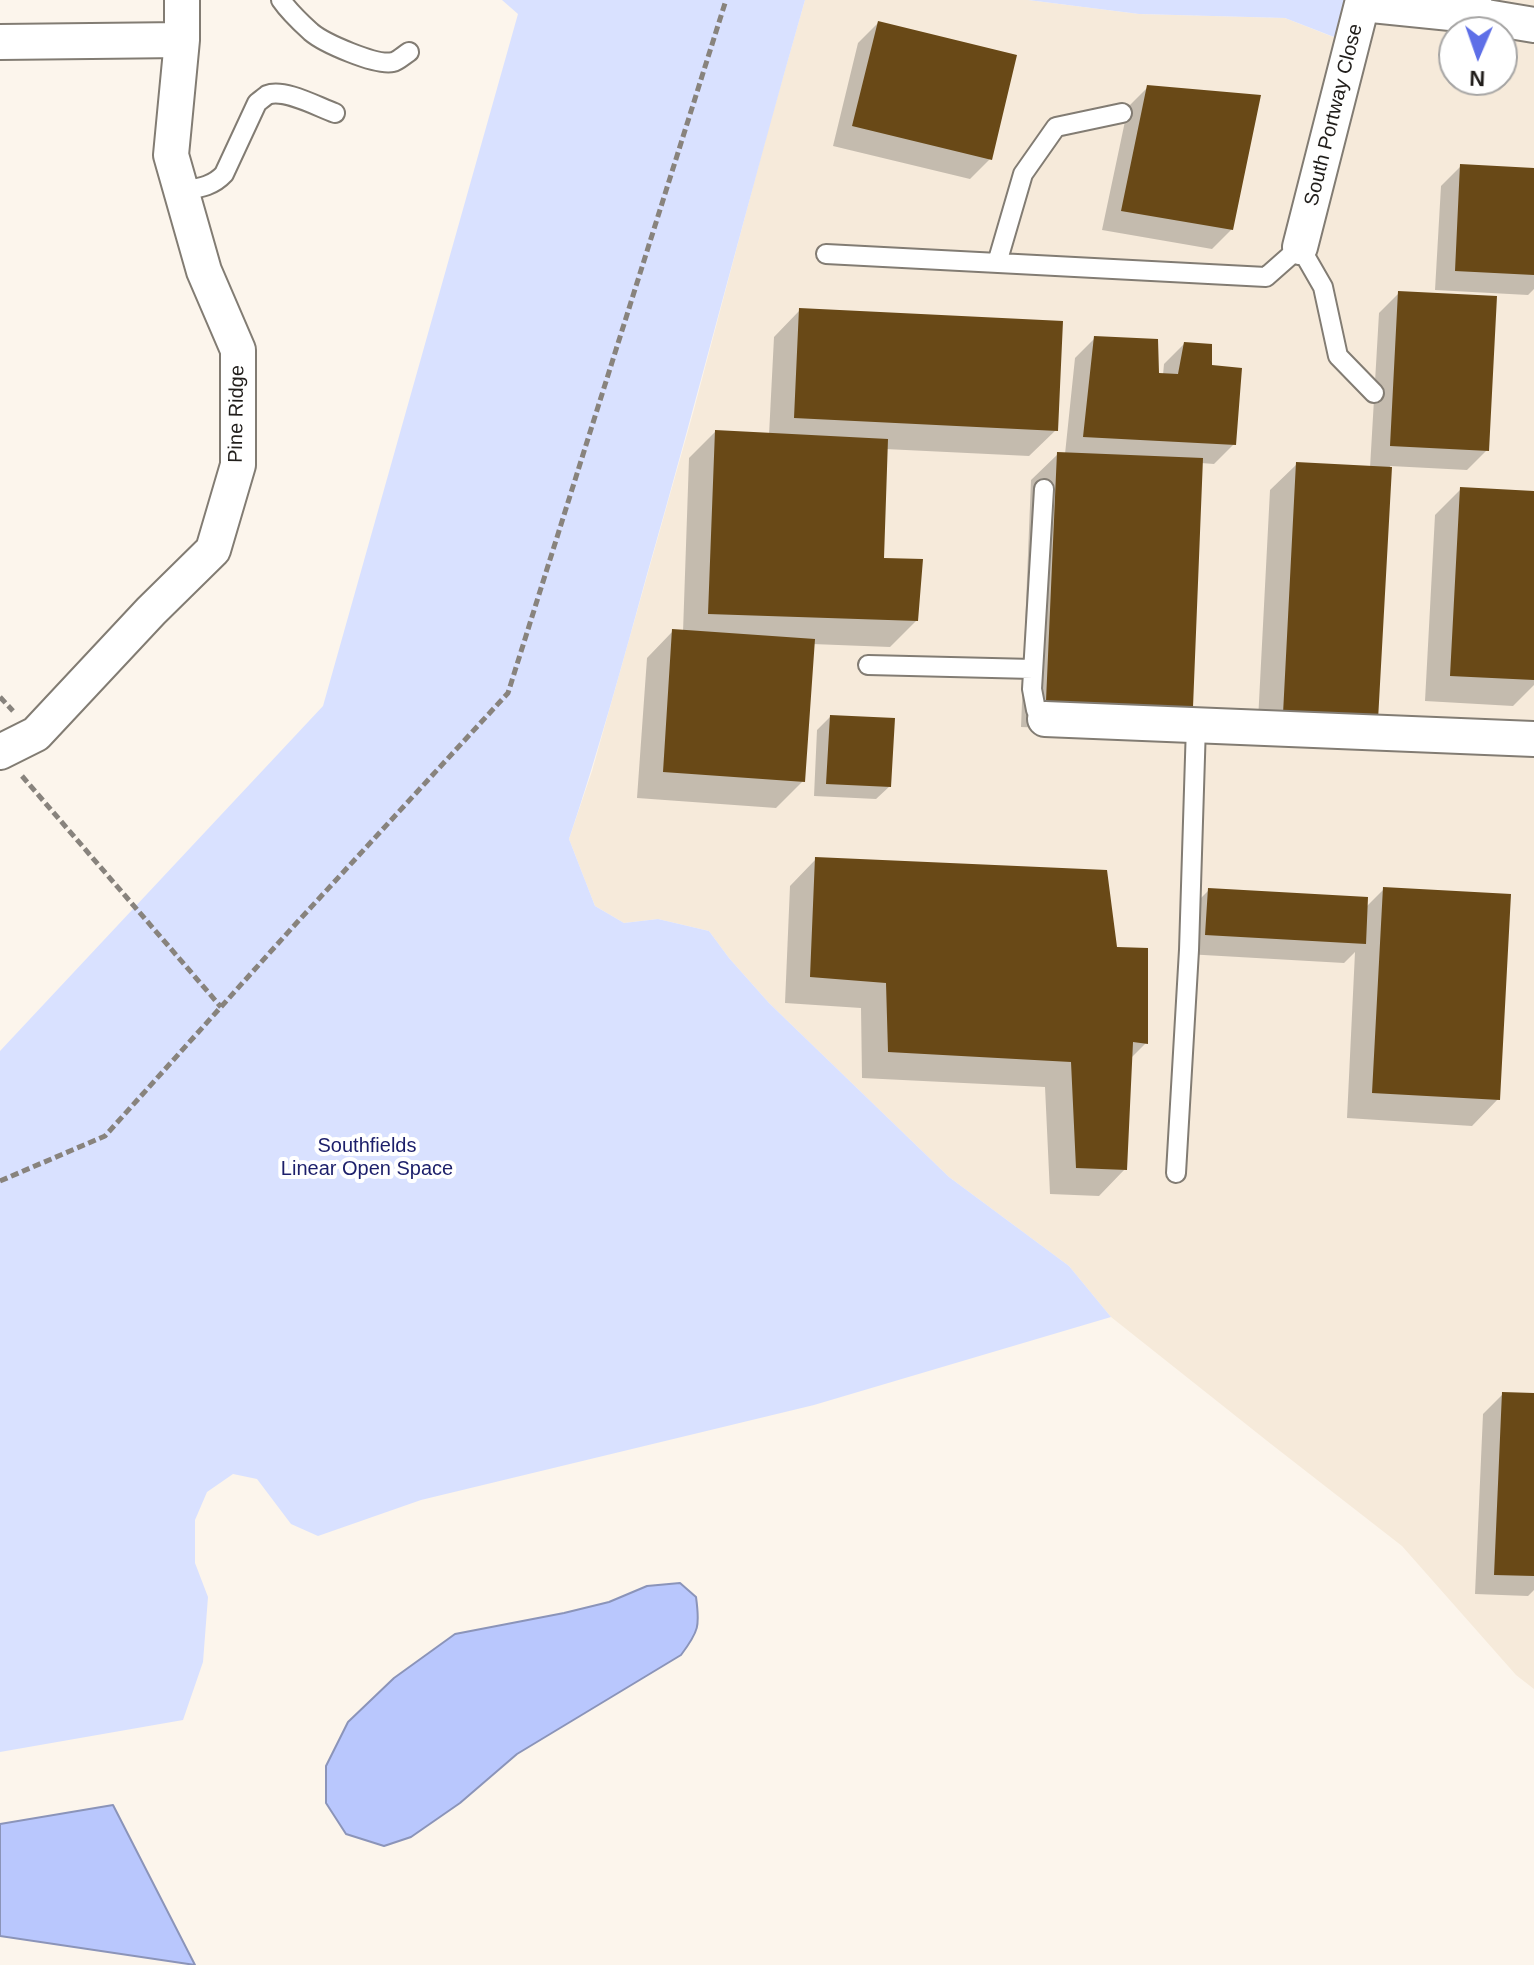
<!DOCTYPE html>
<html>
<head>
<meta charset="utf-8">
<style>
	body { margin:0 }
	#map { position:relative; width:1534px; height:1965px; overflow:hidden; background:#fcf5ec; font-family:Helvetica,sans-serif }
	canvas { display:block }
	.north { position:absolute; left:1438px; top:16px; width:80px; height:80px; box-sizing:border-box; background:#fff; border:2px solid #a6a5a4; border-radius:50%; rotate:182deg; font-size:22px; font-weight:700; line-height:32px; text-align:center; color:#211e1b }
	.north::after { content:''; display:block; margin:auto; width:28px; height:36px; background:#5e6fe7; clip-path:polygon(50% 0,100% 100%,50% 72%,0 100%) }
</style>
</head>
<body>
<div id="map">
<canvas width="1534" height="1965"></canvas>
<div class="north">N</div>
</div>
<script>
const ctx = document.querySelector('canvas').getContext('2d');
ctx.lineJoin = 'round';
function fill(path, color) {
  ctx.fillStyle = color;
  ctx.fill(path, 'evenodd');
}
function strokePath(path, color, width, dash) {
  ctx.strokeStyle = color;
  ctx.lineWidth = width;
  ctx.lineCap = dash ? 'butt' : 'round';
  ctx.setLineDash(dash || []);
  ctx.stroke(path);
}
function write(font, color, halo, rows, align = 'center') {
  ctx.font = font + ' Helvetica,sans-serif';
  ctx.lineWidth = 8;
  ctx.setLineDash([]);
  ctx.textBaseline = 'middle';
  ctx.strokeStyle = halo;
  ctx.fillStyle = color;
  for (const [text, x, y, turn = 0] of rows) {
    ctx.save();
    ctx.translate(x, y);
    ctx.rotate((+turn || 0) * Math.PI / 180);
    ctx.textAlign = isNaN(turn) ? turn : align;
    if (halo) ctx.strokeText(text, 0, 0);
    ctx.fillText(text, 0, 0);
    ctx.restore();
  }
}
fill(new Path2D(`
	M 805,0 L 1028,0 L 1139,14 L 1285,18 L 1351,44 L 1357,0 L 1534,0 L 1534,1689 L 1516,1675 L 1402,1546 L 1271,1444 L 1111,1317 L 1069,1266 L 949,1177 L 769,1003 L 729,958 L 709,931 L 658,919 L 624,923 L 595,906 L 569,839 L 592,771 L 693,413 L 769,126 ZM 1454,32 L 1502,32 L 1502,80 L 1454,80 Z`), '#f6eada');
fill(new Path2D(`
	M 502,0 L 805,0 C 750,192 701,386 646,578 C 622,665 598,753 569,839 L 595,906 L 624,923 L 658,919 L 709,931 L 729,958 L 769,1003 L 949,1177 L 1069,1266 L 1111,1317 L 814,1405 L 421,1500 L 318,1536 L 291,1524 L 257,1479 L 233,1474 L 207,1492 L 195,1520 L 195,1563 L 208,1597 L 203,1662 L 183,1720 L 0,1752 L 0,1051 L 323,706 L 518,14 Z
	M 1028,0 L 1357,0 L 1352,44 L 1285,18 L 1139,14 Z`), '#d9e1ff');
const water = new Path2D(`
	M 680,1583 L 696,1597 C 700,1626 699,1631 681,1655 L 517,1754 L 460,1803 L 411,1837 L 384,1846 L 346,1834 L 326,1803 L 326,1766 L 348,1722 L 394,1678 L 455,1634 L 564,1613 L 609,1602 L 647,1586 Z
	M 113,1805 L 195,1965 L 0,1936 L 0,1824 Z`);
fill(water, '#b9c7fd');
strokePath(water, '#8b94b9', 2);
fill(new Path2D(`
	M 878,23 L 990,159 L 970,179 L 833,146 L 858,43 Z
	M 1148,87 L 1232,229 L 1212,249 L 1102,230 L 1128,107 Z
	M 1461,166 L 1534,170 L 1534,289 L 1528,295 L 1435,290 L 1441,186 Z
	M 1399,293 L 1487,450 L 1467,470 L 1390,466 L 1376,719 L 1257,740 L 1270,490 L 1297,464 L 1370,468 L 1379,313 Z
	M 800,310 L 1056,430 L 1029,456 L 885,449 L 881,560 L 917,620 L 890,647 L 812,644 L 803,781 L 776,808 L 637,798 L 647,658 L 673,631 L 683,632 L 689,458 L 715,432 L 769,435 L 774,337 Z
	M 1095,338 L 1157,375 L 1163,375 L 1164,364 L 1184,344 L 1210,366 L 1234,444 L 1214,464 L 1201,463 L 1191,706 L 1165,733 L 1021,727 L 1031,480 L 1058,454 L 1065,454 L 1075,358 Z
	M 1461,489 L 1534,493 L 1534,685 L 1513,706 L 1425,701 L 1435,515 Z
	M 830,717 L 890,786 L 876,799 L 814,796 L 817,730 Z
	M 816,859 L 1115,949 L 1146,1043 L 1130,1059 L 1125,1169 L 1099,1196 L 1050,1194 L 1045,1087 L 862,1078 L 861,1008 L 785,1003 L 790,886 Z
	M 1384,889 L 1498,1099 L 1472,1126 L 1347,1118 L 1355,952 L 1344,963 L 1186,954 L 1189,910 L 1209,890 L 1366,907 Z
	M 1503,1394 L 1534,1395 L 1534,1590 L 1528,1596 L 1475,1594 L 1483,1414 Z`), '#0003');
fill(new Path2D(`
	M 878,21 L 1017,55 L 992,160 L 852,126 Z
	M 1147,85 L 1261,95 L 1233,230 L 1121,211 Z
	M 1460,164 L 1534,168 L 1534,275 L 1455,271 Z
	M 1398,291 L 1497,296 L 1489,451 L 1390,446 Z
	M 799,308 L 1063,321 L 1058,431 L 794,418 Z
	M 1094,336 L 1158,339 L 1159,373 L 1178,374 L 1184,342 L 1212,344 L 1212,365 L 1242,368 L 1236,445 L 1083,437 Z
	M 715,430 L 888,439 L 884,558 L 923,559 L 918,621 L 708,614 Z
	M 1057,452 L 1203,458 L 1193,707 L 1046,701 Z
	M 1296,462 L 1392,467 L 1378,720 L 1283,714 Z
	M 1460,487 L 1534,491 L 1534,680 L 1450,676 Z
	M 672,629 L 815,639 L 805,782 L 663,772 Z
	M 830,715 L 895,718 L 891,787 L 826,784 Z
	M 815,857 L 1107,870 L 1117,947 L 1148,948 L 1148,1044 L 1133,1042 L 1127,1170 L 1076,1168 L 1071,1062 L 888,1052 L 886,983 L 810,977 Z
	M 1383,887 L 1511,894 L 1500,1100 L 1372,1093 Z
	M 1208,888 L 1368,897 L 1366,944 L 1205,935 Z
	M 1502,1392 L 1534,1393 L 1534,1576 L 1494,1575 Z`), '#694917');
const service = new Path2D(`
	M 281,0 C 290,13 300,22 311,32 C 324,43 376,66 393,62 C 398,61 404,55 409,52
	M 181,191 C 198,188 212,187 224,174 L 257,103 C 258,102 266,96 267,95 C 284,88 318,107 335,113
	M 826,254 L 1266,277 L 1300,247 L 1323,287 L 1338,356 L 1374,393
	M 997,263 L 1023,174 L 1056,127 L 1122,113
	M 1044,489 L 1032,689 L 1036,710 L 1045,719
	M 868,665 L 1033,669
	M 1176,1173 L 1189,950 L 1196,725`);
const minor = new Path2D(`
	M 1472,0 L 1480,16 L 1534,25
	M 0,42 L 182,40
	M 1300,247 L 1362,4 L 1480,16
	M 1045,719 L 1534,739
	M 0,752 L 36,734 L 151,611 L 213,550 L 238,465 L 238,350 L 204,271 L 171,155 L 182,40 L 182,0`);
strokePath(service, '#827c73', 22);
strokePath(minor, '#827c73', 38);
strokePath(new Path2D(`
	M 0,697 L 13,711
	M 22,776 L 221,1007
	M 0,1181 L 105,1136 L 291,929 L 508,693 L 726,0`), '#88837d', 5, [8, 4]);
strokePath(service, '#fff', 18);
strokePath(minor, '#fff', 34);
write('20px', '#211e1b', '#fff', [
	["South Portway Close",1334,115,-76],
	["Pine Ridge",237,414,-89]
]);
write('20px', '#1c1f6a', '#fff', [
	["Southfields",367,1146],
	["Linear Open Space",367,1169]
]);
</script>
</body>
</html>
